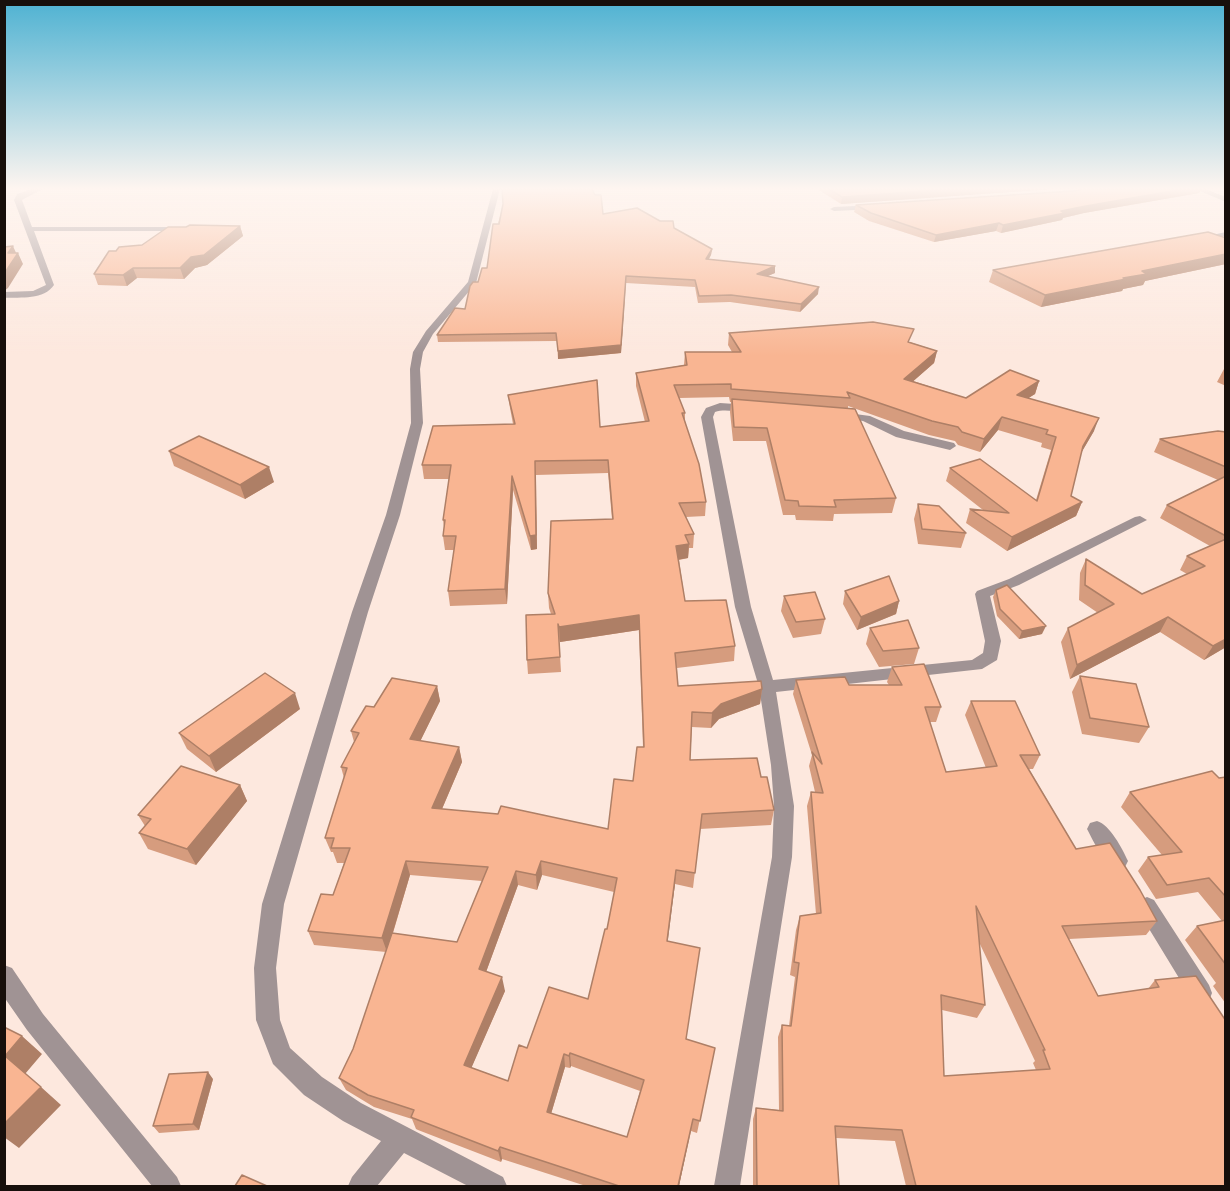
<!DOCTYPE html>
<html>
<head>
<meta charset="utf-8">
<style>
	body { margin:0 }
	#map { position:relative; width:1230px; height:1191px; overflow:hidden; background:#fde8de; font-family:Quicksand,sans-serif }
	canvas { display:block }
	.frame { position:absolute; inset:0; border:6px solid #170f0b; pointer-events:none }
</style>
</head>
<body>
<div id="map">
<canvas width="1230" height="1191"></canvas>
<div class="frame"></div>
</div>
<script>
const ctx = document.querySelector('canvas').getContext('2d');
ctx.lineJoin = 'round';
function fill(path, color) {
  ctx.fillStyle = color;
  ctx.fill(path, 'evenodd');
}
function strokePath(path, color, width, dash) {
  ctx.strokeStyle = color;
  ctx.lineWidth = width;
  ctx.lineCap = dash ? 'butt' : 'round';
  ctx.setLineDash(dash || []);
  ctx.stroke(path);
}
fill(new Path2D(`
	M 32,189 L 43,189 L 22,200 L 32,227 L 184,227 L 188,229 L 184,231 L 34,231 L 54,285 C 44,300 21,297 4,298 L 4,292 L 33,291 L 46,285 L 14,200 L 17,194 Z
	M 493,189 L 500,189 L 476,283 L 433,334 L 423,352 L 420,369 L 423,423 L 400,515 L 368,612 L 284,904 L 276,968 L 280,1020 L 290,1048 L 322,1077 L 361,1103 L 503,1177 L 507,1186 L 468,1186 L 404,1153 L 377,1186 L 348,1186 L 352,1177 L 381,1141 L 343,1121 L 304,1095 L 273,1064 L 256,1020 L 254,968 L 262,904 L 352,612 L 386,515 L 411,423 L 410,369 L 413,352 L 426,331 L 468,282 Z
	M 1195,189 L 1205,189 L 1226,197 L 1226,202 Z
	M 874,205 L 877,209 L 834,211 L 830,209 L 834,207 Z
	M 1226,232 L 1226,236 L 1198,241 L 1194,239 Z
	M 720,403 L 750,405 L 756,408 C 745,416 728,407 715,412 L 713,417 L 751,607 L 773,680 L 972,660 L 983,653 L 985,641 L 975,594 L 977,591 L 1009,579 L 1135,517 L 1140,516 L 1147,520 L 1019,585 L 990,596 L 1001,641 L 997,660 L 982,669 L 776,692 L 794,806 L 792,857 L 740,1186 L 714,1186 L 772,857 L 774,806 L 771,765 L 759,687 L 735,607 L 701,417 L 706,408 Z
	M 840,412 L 870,416 L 904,431 L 954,443 L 956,446 L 950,450 L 896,437 L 863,421 L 836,417 L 836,413 Z
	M 1097,821 C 1110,825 1122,848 1128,861 L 1125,867 L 1118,870 C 1104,865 1094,842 1087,829 L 1090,823 Z
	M 1147,897 L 1154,900 L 1209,985 L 1212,993 L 1209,1001 L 1201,1004 L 1193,1001 L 1140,914 L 1136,907 L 1140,900 Z
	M 4,965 L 12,968 L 43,1014 L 177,1177 L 181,1186 L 152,1186 L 27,1030 L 4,997 Z`), '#a09394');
fill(new Path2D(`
	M 817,189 L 1052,189 L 841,204 Z
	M 1084,189 L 1201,189 L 1199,193 L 1084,213 L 1063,218 L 1062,220 L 1001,233 L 996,231 L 934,242 L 869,221 L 854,212 L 856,205 L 1073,191 Z
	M 503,204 L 660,221 L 712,249 L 711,255 L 709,259 L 775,273 L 767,276 L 818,294 L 800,312 L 730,302 L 698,303 L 695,287 L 626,283 L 621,353 L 558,359 L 557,341 L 438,342 L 437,335 L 465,309 L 478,282 L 487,268 Z
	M 240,226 L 243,236 L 207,265 L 195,268 L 184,279 L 137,278 L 127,286 L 98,285 L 94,274 L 116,251 L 142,245 L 186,227 Z
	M 1226,238 L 1226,264 L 1145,281 L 1143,285 L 1123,289 L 1122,291 L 1041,307 L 989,282 L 993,270 Z
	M 729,333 L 910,342 L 937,351 L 934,363 L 913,381 L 966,398 L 1039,381 L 1035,394 L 1028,398 L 1094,431 L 1081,453 L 1071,496 L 1082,502 L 1076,516 L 1007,551 L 966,523 L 970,509 L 983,510 L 946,481 L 950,468 L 1036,500 L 1051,450 L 1041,447 L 1042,443 L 998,430 L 980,452 L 958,445 L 955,441 L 929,435 L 848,406 L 848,408 L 896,498 L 892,513 L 834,514 L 833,521 L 796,520 L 795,515 L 783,515 L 766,441 L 733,441 L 730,412 L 731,402 L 730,402 L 729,397 L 679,398 L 685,413 L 685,421 L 706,502 L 705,516 L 686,517 L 694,534 L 693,548 L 689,548 L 688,558 L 679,560 L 685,601 L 735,646 L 734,661 L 677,668 L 678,686 L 762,689 L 760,704 L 719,719 L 711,728 L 692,727 L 690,760 L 761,777 L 774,810 L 771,825 L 700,829 L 693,888 L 675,884 L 667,941 L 686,1039 L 715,1048 L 697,1133 L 691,1131 L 679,1186 L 586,1186 L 502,1159 L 501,1162 L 418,1130 L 416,1129 L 412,1119 L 374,1107 L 346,1090 L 339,1078 L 353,1049 L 386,952 L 314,945 L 308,931 L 333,895 L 344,863 L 337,863 L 333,852 L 331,852 L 325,838 L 344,778 L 341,767 L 354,742 L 351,731 L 374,707 L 437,686 L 440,701 L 420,741 L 459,747 L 462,762 L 442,809 L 608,829 L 633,781 L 643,747 L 639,630 L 560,642 L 559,639 L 561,672 L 528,674 L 527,660 L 551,614 L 549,608 L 548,593 L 612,519 L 608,473 L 536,475 L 537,549 L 531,550 L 513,490 L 507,604 L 450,606 L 448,591 L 454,550 L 445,550 L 443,536 L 444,527 L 443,520 L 449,479 L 424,479 L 422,465 L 513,424 L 510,408 L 508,395 L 600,427 L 645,422 L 636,386 L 636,373 L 684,365 L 685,352 L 732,352 L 728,345 ZM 410,875 L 482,881 L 457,942 L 393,933 ZM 542,875 L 614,892 L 607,929 L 588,999 L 527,1048 L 508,1081 L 471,1068 L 505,991 L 486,972 L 518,885 L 537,890 ZM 571,1066 L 640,1091 L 627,1137 L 551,1114 L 565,1067 L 570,1068 Z
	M 1226,368 L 1226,386 L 1217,382 L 1224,369 Z
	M 1226,432 L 1226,647 L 1204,660 L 1160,632 L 1070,679 L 1061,642 L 1068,628 L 1098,613 L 1079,600 L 1080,573 L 1086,559 L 1142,594 L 1187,574 L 1180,570 L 1187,556 L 1210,546 L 1160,518 L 1167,505 L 1218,480 L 1154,452 L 1160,439 Z
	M 169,451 L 274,482 L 245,499 L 174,466 Z
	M 918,504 L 966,533 L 961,548 L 918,544 L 914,519 Z
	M 996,590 L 1042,634 L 1019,639 L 997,616 L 993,597 Z
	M 845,591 L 899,601 L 896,614 L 857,630 L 843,604 Z
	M 784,596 L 825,619 L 821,634 L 793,638 L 781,611 Z
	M 870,628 L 919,648 L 914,664 L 879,667 L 866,644 Z
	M 892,667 L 941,707 L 936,722 L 930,722 L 946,772 L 986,768 L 965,715 L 971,701 L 1040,755 L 1033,769 L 1029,769 L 1076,849 L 1157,921 L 1146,935 L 1069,939 L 1098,996 L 1148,989 L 1155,980 L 1196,976 L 1226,1186 L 906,1186 L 895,1141 L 836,1138 L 839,1186 L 753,1186 L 753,1119 L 756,1108 L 779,1110 L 778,1037 L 782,1025 L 789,1026 L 795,977 L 790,975 L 796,930 L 800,916 L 816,914 L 807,806 L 811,792 L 815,792 L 809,766 L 812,755 L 793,694 L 796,680 L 849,685 L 889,685 L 887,682 ZM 979,942 L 1035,1061 L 1033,1063 L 1036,1070 L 944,1076 L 942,1010 L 977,1018 L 985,1005 Z
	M 1080,676 L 1149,727 L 1139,743 L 1082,734 L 1072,692 Z
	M 300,709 L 216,772 L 187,749 L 179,733 Z
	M 1226,777 L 1226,1004 L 1213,986 L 1216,983 L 1185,940 L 1197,926 L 1222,921 L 1198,892 L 1156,899 L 1138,871 L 1148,857 L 1162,855 L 1121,807 L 1130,792 Z
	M 240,785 L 247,801 L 196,865 L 148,849 L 139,833 L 145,826 L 138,815 Z
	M 213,1079 L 199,1130 L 159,1133 L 153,1126 Z`), '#d69c7e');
fill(new Path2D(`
	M 954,189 L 1052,189 L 841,204 L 842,197 Z
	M 1184,189 L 1201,189 L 1199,193 L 1084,213 L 1063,218 L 1062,220 L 1001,233 L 1003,225 L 1061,211 L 1086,206 Z
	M 999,223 L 996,231 L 934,242 L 936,235 Z
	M 240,226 L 243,236 L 207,265 L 195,268 L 184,279 L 180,268 L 191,257 Z
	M 13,246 L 17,255 L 18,253 L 23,264 L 8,288 L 4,291 L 4,274 L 8,253 Z
	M 712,249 L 711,255 L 705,265 L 706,259 Z
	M 1226,254 L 1226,264 L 1145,281 L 1143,285 L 1123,289 L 1122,291 L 1041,307 L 1045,295 L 1123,278 L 1142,271 Z
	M 775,266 L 775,273 L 756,281 L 757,274 Z
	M 133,268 L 137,278 L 127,286 L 123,275 Z
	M 626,276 L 621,353 L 558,359 L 558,351 Z
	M 819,287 L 818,294 L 800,312 L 801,304 Z
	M 937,351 L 934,363 L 901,392 L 904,379 Z
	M 1039,381 L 1035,394 L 1013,408 L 1017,395 Z
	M 1002,417 L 998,430 L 980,452 L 984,439 Z
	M 1099,418 L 1094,431 L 1077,460 L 1083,446 Z
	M 535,461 L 537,549 L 531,550 L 530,536 Z
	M 269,467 L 274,482 L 245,499 L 240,485 Z
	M 512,476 L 513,490 L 507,604 L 505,589 Z
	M 1082,502 L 1076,516 L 1007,551 L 1012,537 Z
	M 689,544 L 688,558 L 676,560 L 676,546 Z
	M 899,601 L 896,614 L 857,630 L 861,617 Z
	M 639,615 L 639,630 L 560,642 L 559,627 Z
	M 1168,617 L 1160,632 L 1070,679 L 1077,665 Z
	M 1046,626 L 1042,634 L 1019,639 L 1022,631 Z
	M 1226,639 L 1226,647 L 1204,660 L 1213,646 Z
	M 437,686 L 440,701 L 414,754 L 410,739 Z
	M 762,689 L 760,704 L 719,719 L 711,728 L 712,713 L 721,704 Z
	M 295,693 L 300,709 L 216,772 L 209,756 Z
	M 459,747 L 462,762 L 436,823 L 432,808 Z
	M 240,785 L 247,801 L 196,865 L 187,849 Z
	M 406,861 L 410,875 L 387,952 L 382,938 Z
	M 541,861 L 542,875 L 537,890 L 536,875 Z
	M 676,870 L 675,884 L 666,955 L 667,941 Z
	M 516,871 L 518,885 L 482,983 L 479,969 Z
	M 502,977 L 505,991 L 467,1078 L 464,1065 Z
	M 22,1036 L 42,1054 L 25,1074 L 5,1056 Z
	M 570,1053 L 571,1066 L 570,1068 L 569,1056 Z
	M 564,1054 L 565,1067 L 548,1124 L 547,1112 Z
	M 208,1072 L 213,1079 L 199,1130 L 193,1124 Z
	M 41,1087 L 61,1105 L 19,1148 L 4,1137 L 4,1124 Z
	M 693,1119 L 679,1186 L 678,1186 Z
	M 500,1147 L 502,1159 L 501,1162 L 498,1151 Z`), '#ae7f66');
const building = new Path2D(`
	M 502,189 L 592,189 L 595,195 L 601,195 L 603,214 L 637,208 L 660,221 L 673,221 L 674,228 L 712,249 L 706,259 L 775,266 L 757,274 L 819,287 L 801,304 L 731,295 L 699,296 L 695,280 L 626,276 L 621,345 L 558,351 L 556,333 L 437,335 L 455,308 L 465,309 L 470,286 L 473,282 L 478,282 L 482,268 L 487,268 L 493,224 L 499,224 L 503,204 Z
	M 829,189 L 954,189 L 842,197 Z
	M 1084,189 L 1184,189 L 1086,206 L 1061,211 L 1065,213 L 1003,225 L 999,223 L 936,235 L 871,213 L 856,205 L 1073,191 Z
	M 190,225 L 240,226 L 204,255 L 191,257 L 180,268 L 133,268 L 123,275 L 94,274 L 109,251 L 116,251 L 119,247 L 142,245 L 168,227 L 186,227 Z
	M 1208,232 L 1226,238 L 1226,254 L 1142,271 L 1147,274 L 1123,278 L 1126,279 L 1045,295 L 993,270 Z
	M 13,246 L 8,253 L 18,253 L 4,274 L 4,247 Z
	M 873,322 L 914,329 L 908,342 L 937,351 L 904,379 L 966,398 L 1010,370 L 1039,381 L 1017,395 L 1099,418 L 1083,446 L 1071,496 L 1082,502 L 1012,537 L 970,509 L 1009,513 L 950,468 L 980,459 L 1037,501 L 1056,437 L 1046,434 L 1048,430 L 1002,417 L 984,439 L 962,432 L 958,427 L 932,421 L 847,392 L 850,398 L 731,389 L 731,384 L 674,385 L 685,413 L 682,413 L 699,464 L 706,502 L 679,503 L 694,534 L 685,535 L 689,544 L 676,546 L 685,601 L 726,600 L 735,646 L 675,653 L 678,686 L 761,681 L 762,689 L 721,704 L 712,713 L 692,712 L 690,760 L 757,758 L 761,777 L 767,777 L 774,810 L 702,814 L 695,873 L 676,870 L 667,941 L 700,948 L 686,1039 L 715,1048 L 700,1121 L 693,1119 L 678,1186 L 619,1186 L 500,1147 L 498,1151 L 413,1118 L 411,1117 L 414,1110 L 368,1095 L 339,1078 L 353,1049 L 392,933 L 457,942 L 488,867 L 406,861 L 382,938 L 308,931 L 321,894 L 333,895 L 350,848 L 331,848 L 334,838 L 325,838 L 347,768 L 341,767 L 359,733 L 351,731 L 366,706 L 374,707 L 392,678 L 437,686 L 410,739 L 459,747 L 432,808 L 498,814 L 501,806 L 608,829 L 614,779 L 633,781 L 637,747 L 644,747 L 639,615 L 559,627 L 558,624 L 560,657 L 527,660 L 526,615 L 555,614 L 548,593 L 551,521 L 613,519 L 608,460 L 535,461 L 536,535 L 530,536 L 512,476 L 505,589 L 448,591 L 456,536 L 443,536 L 445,520 L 443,520 L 451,465 L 422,465 L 433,426 L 515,424 L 508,395 L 597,380 L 600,427 L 649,421 L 636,373 L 687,365 L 685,352 L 741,352 L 729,333 ZM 541,861 L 617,878 L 607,929 L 605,929 L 588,999 L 549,987 L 527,1048 L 519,1045 L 508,1081 L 464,1065 L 502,977 L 479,969 L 516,871 L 536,875 ZM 570,1053 L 644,1080 L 627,1137 L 547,1112 L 564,1054 L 569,1056 Z
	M 732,399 L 855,409 L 896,498 L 834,500 L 836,507 L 799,506 L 798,501 L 785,500 L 767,428 L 734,427 Z
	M 1218,431 L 1226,432 L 1226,467 L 1160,439 Z
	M 199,436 L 269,467 L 240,485 L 169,451 Z
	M 1226,476 L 1226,536 L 1167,505 Z
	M 918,504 L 939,506 L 966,533 L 922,529 Z
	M 1226,539 L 1226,639 L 1213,646 L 1168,617 L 1077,665 L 1068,628 L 1114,604 L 1085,585 L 1086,559 L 1142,594 L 1205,566 L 1187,556 Z
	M 889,576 L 899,601 L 861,617 L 845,591 Z
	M 1007,585 L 1046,626 L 1022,631 L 1000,609 L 996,590 Z
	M 815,592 L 825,619 L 796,622 L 784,596 Z
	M 908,620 L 919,648 L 883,651 L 870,628 Z
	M 924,664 L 941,707 L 925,707 L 946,772 L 997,766 L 971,701 L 1015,701 L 1040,755 L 1020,755 L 1076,849 L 1110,843 L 1140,890 L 1157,921 L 1062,926 L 1098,996 L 1159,987 L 1155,980 L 1196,976 L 1226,1021 L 1226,1186 L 916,1186 L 902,1130 L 835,1126 L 839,1186 L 757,1186 L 756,1108 L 783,1111 L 782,1025 L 791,1026 L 799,963 L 794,962 L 800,916 L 821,913 L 811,792 L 823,793 L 812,752 L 822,764 L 796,680 L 845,677 L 849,685 L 902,685 L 892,667 ZM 976,906 L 1045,1050 L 1043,1050 L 1050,1069 L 944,1076 L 941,995 L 985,1005 Z
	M 265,673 L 295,693 L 209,756 L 179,733 Z
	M 1080,676 L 1136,684 L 1149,727 L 1090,718 Z
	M 181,766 L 240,785 L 187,849 L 139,833 L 151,819 L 138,815 Z
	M 1212,771 L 1219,778 L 1226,777 L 1226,897 L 1209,878 L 1167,885 L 1148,857 L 1182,852 L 1130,792 Z
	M 1226,920 L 1226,965 L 1197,926 Z
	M 4,1027 L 22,1036 L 5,1056 L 41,1087 L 4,1124 Z
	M 208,1072 L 193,1124 L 153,1126 L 169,1074 Z
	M 242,1175 L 267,1186 L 235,1186 Z`);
fill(building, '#f9b592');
strokePath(building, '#ae7f66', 1.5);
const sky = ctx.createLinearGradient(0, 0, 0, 356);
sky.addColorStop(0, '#4eb2d2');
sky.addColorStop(0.53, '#fef5f0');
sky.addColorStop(1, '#fef5f000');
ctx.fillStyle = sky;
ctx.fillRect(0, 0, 1230, 356);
</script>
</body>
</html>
